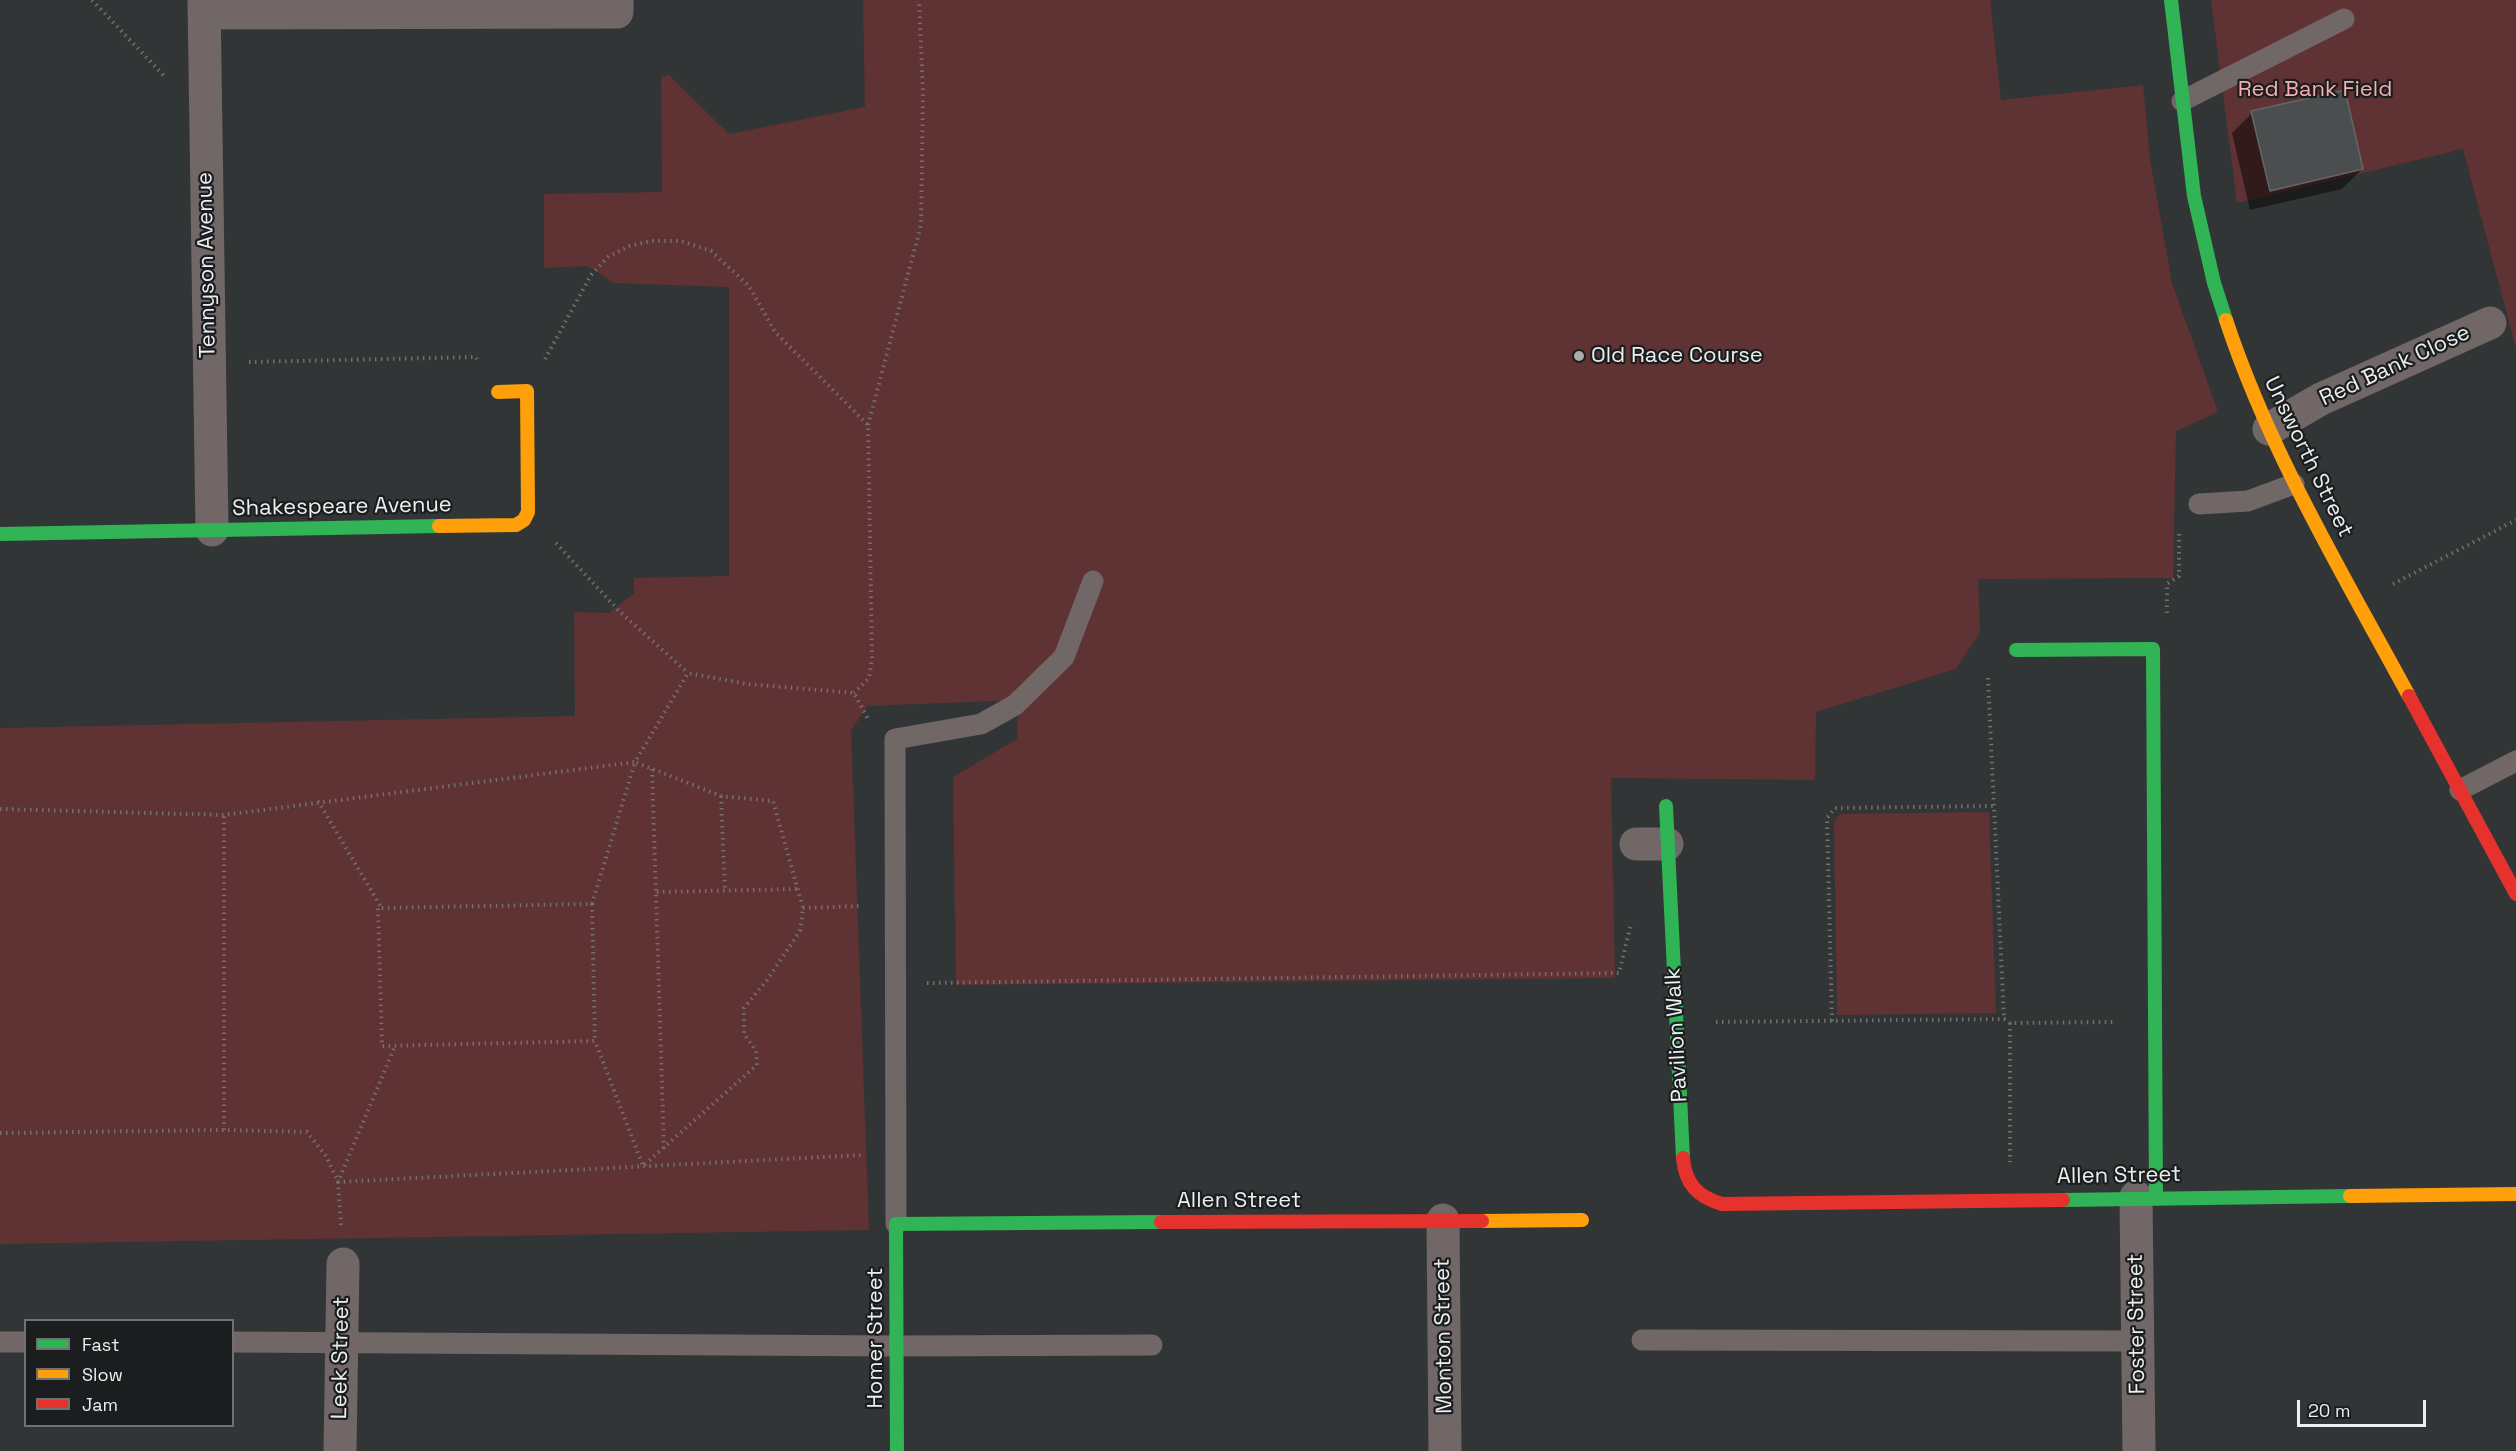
<!DOCTYPE html>
<html>
<head>
<meta charset="utf-8">
<style>
	body { margin:0 }
	#map { position:relative; width:2516px; height:1451px; overflow:hidden; background:#323536; font-family:"Space Grotesk",sans-serif }
	canvas { display:block }
	.legend { position:absolute; left:24px; top:1319px; width:210px; height:108px; box-sizing:border-box; background:#1b1d1e; border:2px solid #6f7172; margin:0; padding:8px 10px; list-style:none; font-size:18px; color:#eceff0 }
	.legend li { display:flex; align-items:center; gap:12px; height:30px }
	.legend b { width:30px; border:2px solid #6f7172 }
	.scale { position:absolute; left:2297px; top:1400px; width:129px; height:27px; box-sizing:border-box; border:3px solid #eceff0; border-top:0; padding-left:8px; font-size:18px; line-height:21px; white-space:nowrap; color:#eceff0; -webkit-text-stroke:4px #1b1d1e; paint-order:stroke }
</style>
</head>
<body>
<div id="map">
<canvas width="2516" height="1451"></canvas>
<ul class="legend">
<li><b style="height:8px;background:#30b455"></b>Fast</li>
<li><b style="height:8px;background:#ff9f0a"></b>Slow</li>
<li><b style="height:8px;background:#e5322d"></b>Jam</li>
</ul>
<div class="scale">20 m</div>
</div>
<script>
const ctx = document.querySelector('canvas').getContext('2d');
ctx.lineJoin = 'round';
function fill(path, color) {
  ctx.fillStyle = color;
  ctx.fill(path, 'evenodd');
}
function strokePath(path, color, width, dash) {
  ctx.strokeStyle = color;
  ctx.lineWidth = width;
  ctx.lineCap = dash ? 'butt' : 'round';
  ctx.setLineDash(dash || []);
  ctx.stroke(path);
}
function write(font, color, halo, rows, align = 'center') {
  ctx.font = font + ' "Space Grotesk",sans-serif';
  ctx.lineWidth = 4.5;
  ctx.setLineDash([]);
  ctx.textBaseline = 'middle';
  ctx.strokeStyle = halo;
  ctx.fillStyle = color;
  for (const [text, x, y, turn = 0] of rows) {
    ctx.save();
    ctx.translate(x, y);
    ctx.rotate((+turn || 0) * Math.PI / 180);
    ctx.textAlign = isNaN(turn) ? turn : align;
    if (halo) ctx.strokeText(text, 0, 0);
    ctx.fillText(text, 0, 0);
    ctx.restore();
  }
}
fill(new Path2D(`
	M 863,0 L 1990,0 L 2001,100 L 2143,85 L 2150,159 L 2172,283 L 2218,412 L 2176,431 L 2173,578 L 1978,579 L 1980,632 L 1956,669 L 1816,712 L 1815,780 L 1611,778 L 1615,978 L 956,985 L 953,777 L 1017,739 L 1018,700 L 868,706 L 851,730 L 869,1230 L 0,1244 L 0,728 L 575,716 L 574,612 L 609,613 L 634,593 L 634,578 L 729,576 L 729,287 L 614,283 L 588,266 L 544,268 L 544,194 L 662,192 L 661,77 L 669,75 L 729,134 L 865,107 Z
	M 2211,0 L 2516,0 L 2516,348 L 2463,149 L 2237,203 Z
	M 1989,812 L 1996,1013 L 1837,1015 L 1834,822 L 1840,814 Z`), '#5f3233');
fill(new Path2D(`
	M 2252,113 L 2362,169 L 2342,189 L 2250,210 L 2232,133 Z`), '#0007');
const building = new Path2D(`
	M 2345,90 L 2363,169 L 2270,191 L 2251,111 Z`);
fill(building, '#4a4e4e');
strokePath(building, '#646668', 1.5);
strokePath(new Path2D(`
	M 92,0 L 166,78
	M 545,359 L 591,275 L 608,257 L 629,246 L 652,241 L 681,241 L 711,251 L 749,286 L 775,332 L 868,425 L 872,659 L 869,678 L 854,693
	M 249,362 L 476,357 L 477,359
	M 868,425 L 921,225 L 923,93 L 919,0
	M 556,543 L 620,612 L 688,673
	M 2393,584 L 2516,520
	M 2167,613 L 2167,584 L 2179,576 L 2179,531
	M 1988,678 L 2004,1019
	M 652,769 L 664,1148
	M 721,796 L 725,890
	M 318,801 L 381,907
	M 0,809 L 224,815 L 635,762 L 688,673 L 747,684 L 854,693 L 868,719
	M 657,892 L 798,889
	M 592,904 L 635,762 L 721,796 L 773,801 L 803,908 L 800,931 L 767,980 L 744,1008 L 744,1034 L 756,1051 L 757,1065 L 643,1166 L 595,1041
	M 592,904 L 595,1041 L 382,1046 L 378,908 Z
	M 803,908 L 862,906
	M 927,983 L 1619,973 L 1631,924
	M 1832,1021 L 1827,818 L 1835,808 L 1993,806
	M 1716,1022 L 2004,1019 L 2010,1023 L 2115,1022
	M 2010,1023 L 2010,1162
	M 224,1130 L 224,815
	M 0,1133 L 224,1130 L 307,1132 L 326,1156 L 338,1182 L 863,1155
	M 341,1225 L 338,1182 L 395,1046`), '#766f6f', 4, [1.5, 4.5]);
strokePath(new Path2D(`
	M 2182,101 L 2344,19
	M 2199,504 L 2248,501 L 2294,484
	M 2460,790 L 2516,761
	M 896,1224 L 895,739 L 981,724 L 1015,705 L 1064,657 L 1093,581
	M 1642,1340 L 2137,1341
	M 0,1342 L 26,1342
	M 232,1342 L 897,1346 L 1152,1345`), '#726767', 21);
strokePath(new Path2D(`
	M 204,0 L 212,530
	M 204,13 L 617,12 L 617,0
	M 2269,429 L 2321,399 L 2490,323
	M 1636,844 L 1667,844
	M 2136,1197 L 2139,1451
	M 1443,1220 L 1445,1451
	M 340,1451 L 343,1264`), '#726767', 33);
strokePath(new Path2D(`
	M 2171,0 L 2194,196 L 2214,283 L 2226,320
	M 0,534 L 439,526
	M 2016,650 L 2153,649 L 2156,1197
	M 1666,806 L 1683,1158
	M 2063,1200 L 2350,1196
	M 897,1451 L 896,1224 L 1161,1222`), '#30b455', 14);
strokePath(new Path2D(`
	M 2226,320 C 2270,453 2343,574 2409,696
	M 439,526 L 516,525 L 524,520 L 528,512 L 527,391 L 498,392
	M 2350,1196 L 2516,1194
	M 1482,1221 L 1582,1220`), '#ff9f0a', 14);
strokePath(new Path2D(`
	M 2409,696 L 2516,894
	M 1683,1158 C 1685,1184 1698,1197 1722,1204 L 2063,1200
	M 1161,1222 L 1482,1221`), '#e5322d', 14);
for (const [x, y, r, color] of [
	[1579,356,6,"#abaeaf"]
]) {
  const dot = new Path2D();
  dot.arc(x, y, r, 0, 2 * Math.PI);
  ctx.fillStyle = color;
  ctx.fill(dot);
  strokePath(dot, '#1b1d1e', 2);
}
write('22px', '#f3aead', '#1b1d1e', [
	["Red Bank Field",2315,90]
]);
write('22px', '#eceff0', '#1b1d1e', [
	["Tennyson Avenue",207,265,-91],
	["Red Bank Close",2395,366,-25],
	["Unsworth Street",2308,457,64],
	["Shakespeare Avenue",342,507,-1],
	["Pavilion Walk",1677,1035,-93],
	["Allen Street",2119,1176,-1],
	["Allen Street",1239,1201],
	["Foster Street",2137,1324,-91],
	["Monton Street",1444,1336,-91],
	["Homer Street",876,1338,-90],
	["Leek Street",341,1358,-89]
]);
write('22px', '#eceff0', '#1b1d1e', [
	["Old Race Course",1591,356]
], 'left');
</script>
</body>
</html>
